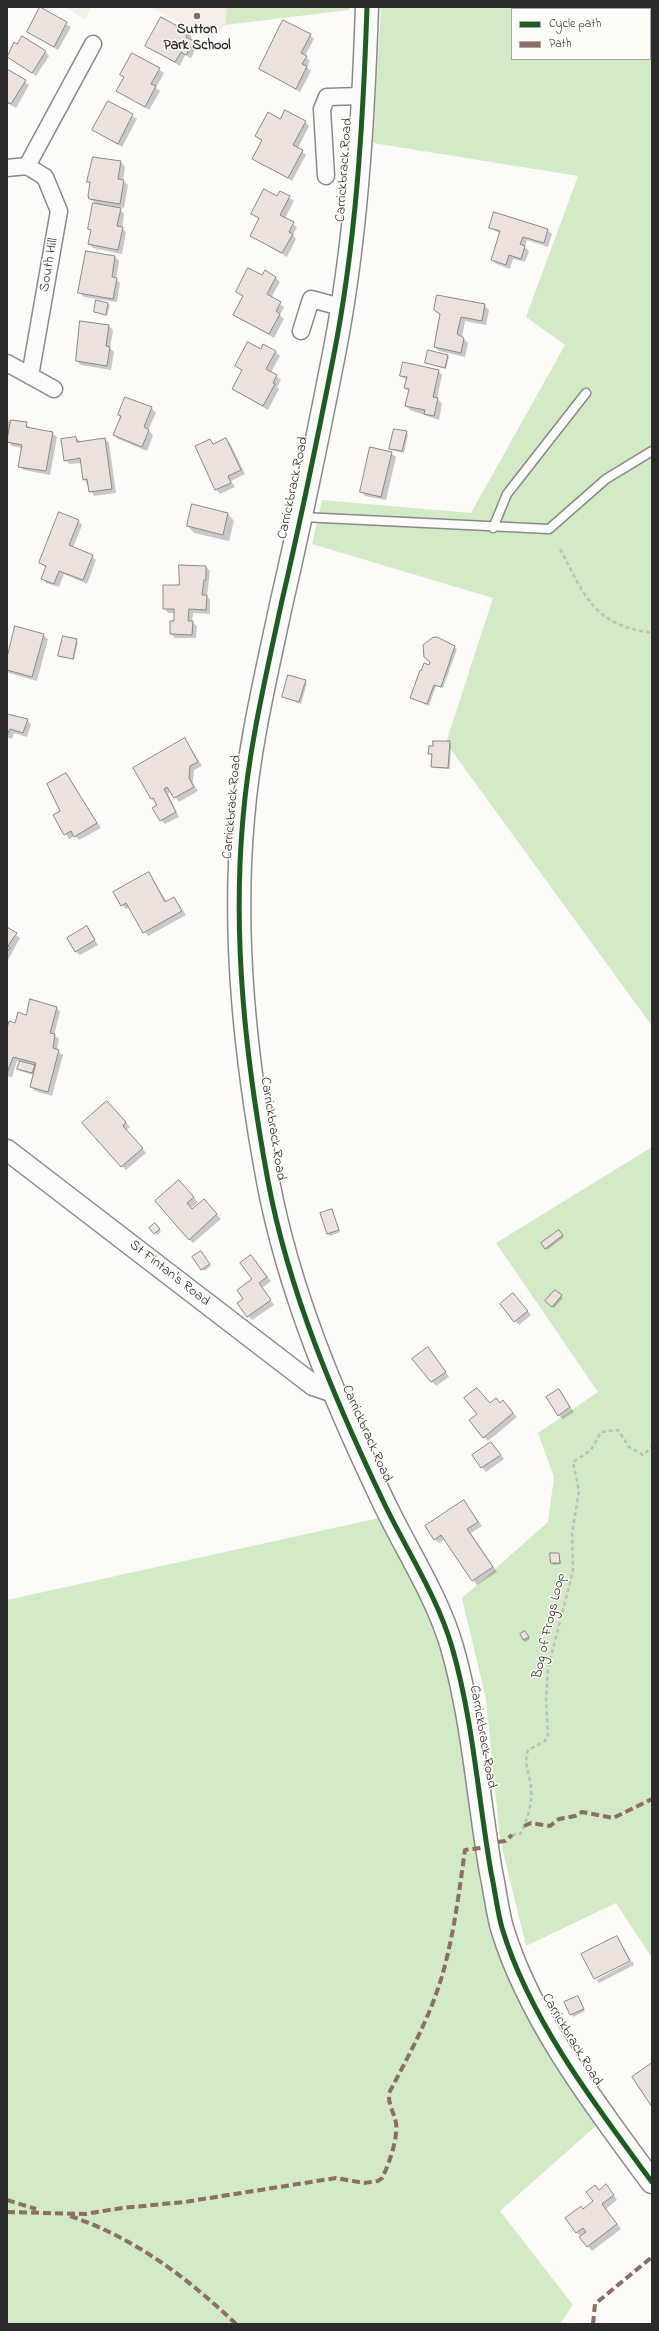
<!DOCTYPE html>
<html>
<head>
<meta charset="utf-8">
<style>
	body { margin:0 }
	#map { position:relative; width:659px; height:2331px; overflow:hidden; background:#fcfbf8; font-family:"Indie Flower",sans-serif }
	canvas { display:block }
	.frame { position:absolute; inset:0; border:8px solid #2b2b2b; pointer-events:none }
	.legend { position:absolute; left:511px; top:8px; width:140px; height:52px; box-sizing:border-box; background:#fdfcf7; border:1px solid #a9a8a5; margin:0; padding:5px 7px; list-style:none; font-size:12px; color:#2b2b2b }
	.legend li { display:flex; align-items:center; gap:8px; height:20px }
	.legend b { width:20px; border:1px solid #a9a8a5 }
</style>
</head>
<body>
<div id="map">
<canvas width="659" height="2331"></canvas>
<div class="frame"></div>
<ul class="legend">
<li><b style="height:5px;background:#1b5e20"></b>Cycle path</li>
<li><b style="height:5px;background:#8d6e63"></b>Path</li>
</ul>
</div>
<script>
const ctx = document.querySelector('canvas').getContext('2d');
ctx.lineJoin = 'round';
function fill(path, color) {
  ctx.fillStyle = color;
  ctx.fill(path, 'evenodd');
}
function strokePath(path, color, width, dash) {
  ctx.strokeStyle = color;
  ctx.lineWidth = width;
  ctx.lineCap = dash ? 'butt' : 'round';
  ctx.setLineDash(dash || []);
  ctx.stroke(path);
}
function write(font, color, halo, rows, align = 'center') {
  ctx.font = font + ' "Indie Flower",sans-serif';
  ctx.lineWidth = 3;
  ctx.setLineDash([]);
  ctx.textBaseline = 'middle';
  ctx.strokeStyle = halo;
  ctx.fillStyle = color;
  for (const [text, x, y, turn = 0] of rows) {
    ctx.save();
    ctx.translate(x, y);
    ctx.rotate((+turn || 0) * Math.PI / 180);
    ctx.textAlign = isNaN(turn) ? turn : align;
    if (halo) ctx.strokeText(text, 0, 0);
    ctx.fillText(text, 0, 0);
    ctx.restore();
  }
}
fill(new Path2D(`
	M 65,7 L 91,7 L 85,19 Z
	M 151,7 L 227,7 L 225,25 L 211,40 Z`), '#f7ede7');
fill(new Path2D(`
	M 227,7 L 349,7 L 349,10 L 225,25 Z
	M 381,7 L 652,7 L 652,1026 L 446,743 L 493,598 L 312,544 L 322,500 L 471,513 L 565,345 L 526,317 L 578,176 L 373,143 ZM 512,9 L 650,9 L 650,59 L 512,59 Z
	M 652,1147 L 652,1958 L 616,1903 L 526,1946 L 500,1839 L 486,1699 L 462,1598 L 548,1522 L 554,1477 L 538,1433 L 598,1392 L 496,1243 Z
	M 379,1518 L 431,1604 L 454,1702 L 475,1840 L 514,1988 L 598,2124 L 500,2211 L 573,2305 L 560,2324 L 7,2324 L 7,1600 Z`), '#d2eac5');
fill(new Path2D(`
	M 40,9 L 71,27 L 58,50 L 28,32 Z
	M 161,18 L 188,33 L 192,37 L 190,40 L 197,46 L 191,58 L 185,55 L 180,66 L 146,46 Z
	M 310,35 L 314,39 L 305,56 L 310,61 L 307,67 L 311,71 L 300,92 L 260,69 Z
	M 15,44 L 45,52 L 49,56 L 36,76 L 7,56 Z
	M 133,54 L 164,73 L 156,88 L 160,91 L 149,110 L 118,91 L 125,78 L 121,74 Z
	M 7,70 L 29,85 L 16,108 L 7,103 Z
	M 109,103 L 137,119 L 122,147 L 93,130 Z
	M 281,120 L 305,122 L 309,126 L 298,148 L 306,155 L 292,181 L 253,158 L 262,141 L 257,136 Z
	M 121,162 L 125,167 L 123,181 L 128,185 L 124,208 L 101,204 L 101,206 L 120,209 L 124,214 L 122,228 L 126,232 L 122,254 L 93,248 L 89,244 L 92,231 L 89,229 L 97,205 L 90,198 L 91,184 L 88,181 Z
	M 280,192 L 294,201 L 285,218 L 297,227 L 293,235 L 296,239 L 287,257 L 251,236 L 260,220 L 252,213 L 277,198 Z
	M 495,213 L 548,230 L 552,234 L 548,247 L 527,240 L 525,247 L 529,251 L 525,262 L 513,259 L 510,269 L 496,264 L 492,260 L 501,234 L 490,228 Z
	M 87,252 L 115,257 L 119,261 L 116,279 L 120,283 L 117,302 L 84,297 L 79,292 Z
	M 262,277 L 275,277 L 280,282 L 271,298 L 284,307 L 280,315 L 284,319 L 274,338 L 234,315 L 244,298 L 237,292 Z
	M 108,304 L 110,305 L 107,316 L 95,312 Z
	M 484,305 L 489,310 L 486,325 L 465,321 L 462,337 L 468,343 L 465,357 L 439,351 L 435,347 L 441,315 L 435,310 Z
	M 109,326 L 113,330 L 110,348 L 114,352 L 111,370 L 81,365 L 77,361 Z
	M 276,352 L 280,356 L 271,372 L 281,380 L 277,387 L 279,389 L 268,410 L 233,389 L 242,371 L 236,366 Z
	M 447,356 L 449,357 L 446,369 L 426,363 Z
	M 438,371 L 442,375 L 437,399 L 442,403 L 439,420 L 410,410 L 406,406 L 409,392 L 405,388 L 407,380 L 401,376 Z
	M 126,398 L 152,408 L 156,413 L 148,430 L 153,435 L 147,451 L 118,439 L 114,435 Z
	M 7,418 L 12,423 L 26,423 L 30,429 L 52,433 L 57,437 L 50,475 L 24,470 L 19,466 L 22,448 L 12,446 L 7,441 Z
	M 406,432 L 408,434 L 404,453 L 392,450 L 391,448 Z
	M 76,438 L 81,442 L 105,439 L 109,443 L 116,493 L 94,496 L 84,479 L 82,463 L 70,464 L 65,460 Z
	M 226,439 L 230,443 L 245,474 L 231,481 L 235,487 L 220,494 L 216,490 L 196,447 L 210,440 L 215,445 Z
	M 391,453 L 396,457 L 386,500 L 365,496 L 361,491 Z
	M 228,514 L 234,521 L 229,541 L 194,533 L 188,526 Z
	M 78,521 L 82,525 L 73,548 L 92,556 L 96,560 L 87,584 L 64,574 L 59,587 L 46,583 L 42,578 L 46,568 L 40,563 Z
	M 206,567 L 210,571 L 207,596 L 210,600 L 210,614 L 193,613 L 192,622 L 197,626 L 196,638 L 175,638 L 171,634 L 175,613 L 168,613 L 164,608 L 180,586 Z
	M 43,635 L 48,639 L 37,681 L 9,673 L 7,671 L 7,662 Z
	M 437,638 L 457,649 L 443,688 L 436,686 L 429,706 L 411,698 L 422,672 L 430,666 Z
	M 76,640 L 78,642 L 74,660 L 59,655 Z
	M 305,681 L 307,683 L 301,704 L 283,697 Z
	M 7,715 L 27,720 L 31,724 L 27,737 L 14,733 L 12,739 L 7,737 Z
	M 185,739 L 202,766 L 194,770 L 193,783 L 198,791 L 179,802 L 171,791 L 168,794 L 179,817 L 165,824 L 161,820 L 158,806 L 152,799 Z
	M 449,742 L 451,744 L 450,769 L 434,768 L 432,766 L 433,755 L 429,753 Z
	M 66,775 L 101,828 L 79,840 L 75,836 L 69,839 L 54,816 L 61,811 Z
	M 149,873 L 167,902 L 174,898 L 186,915 L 148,936 L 130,907 L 126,909 L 122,905 Z
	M 7,928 L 20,938 L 7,962 Z
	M 87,928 L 98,945 L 80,955 L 75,951 Z
	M 56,1007 L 60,1012 L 54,1035 L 59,1039 L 57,1051 L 63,1055 L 52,1096 L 35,1091 L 31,1087 L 34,1075 L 20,1071 L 18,1069 L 20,1062 L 17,1061 L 12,1077 L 7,1076 L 7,1029 L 27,1016 Z
	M 111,1106 L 130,1127 L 126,1130 L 146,1153 L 126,1170 L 122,1166 Z
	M 183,1185 L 198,1202 L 191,1208 L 193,1210 L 208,1205 L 221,1219 L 193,1243 L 189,1239 Z
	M 332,1211 L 340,1232 L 330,1236 L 328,1234 Z
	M 157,1226 L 161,1232 L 157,1235 L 155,1233 Z
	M 561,1233 L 564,1237 L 547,1250 L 546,1248 Z
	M 202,1254 L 211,1266 L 204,1271 L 202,1269 Z
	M 251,1256 L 271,1281 L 262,1288 L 274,1305 L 252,1320 L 248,1316 L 245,1299 L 254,1279 Z
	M 555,1291 L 563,1298 L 554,1308 L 546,1301 Z
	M 518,1299 L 531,1315 L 519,1325 L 515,1321 Z
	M 432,1353 L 449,1377 L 436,1386 L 413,1359 Z
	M 559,1390 L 574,1412 L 563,1419 L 558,1415 Z
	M 490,1404 L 507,1406 L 517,1417 L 488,1441 L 484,1437 Z
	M 491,1443 L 504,1459 L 486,1472 L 473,1456 Z
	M 464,1501 L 482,1526 L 471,1533 L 497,1572 L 477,1585 L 445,1539 L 439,1543 L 434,1539 Z
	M 559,1554 L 561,1564 L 553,1565 L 552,1563 Z
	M 527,1634 L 530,1639 L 525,1642 L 523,1640 Z
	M 617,1937 L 631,1960 L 595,1979 L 583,1955 Z
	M 632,1961 L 634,1965 L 599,1983 L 596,1980 Z
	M 578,1997 L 585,2011 L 573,2017 L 566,2003 Z
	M 599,2190 L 610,2190 L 617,2200 L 606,2209 L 621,2229 L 592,2251 L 566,2219 L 594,2202 Z`), '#0003');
const building = new Path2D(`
	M 40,7 L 67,22 L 54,47 L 27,32 Z
	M 161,17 L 188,32 L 186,37 L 194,41 L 186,55 L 181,52 L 175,62 L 145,46 Z
	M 283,20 L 311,34 L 301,53 L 307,56 L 302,64 L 307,66 L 296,89 L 259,69 Z
	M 22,36 L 46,51 L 32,73 L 7,57 L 14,42 L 17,44 Z
	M 132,53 L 160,68 L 151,84 L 156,86 L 145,107 L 116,91 L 124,77 L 120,75 Z
	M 7,69 L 26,80 L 11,104 L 7,102 Z
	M 108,101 L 133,114 L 118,144 L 92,130 Z
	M 285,110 L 306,121 L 293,145 L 303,150 L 288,178 L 252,159 L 262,140 L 255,136 L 268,112 L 280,119 Z
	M 93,157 L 121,161 L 118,179 L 124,180 L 120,204 L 89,199 L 88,196 L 90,182 L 87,182 Z
	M 264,189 L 277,196 L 280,191 L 290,196 L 280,215 L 294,222 L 289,232 L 293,234 L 282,253 L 250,236 L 259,218 L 251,214 Z
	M 93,203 L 121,208 L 117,226 L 123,227 L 118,250 L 88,244 L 91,230 L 88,229 Z
	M 494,212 L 548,229 L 544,243 L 523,237 L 520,244 L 525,246 L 521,259 L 509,255 L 506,265 L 491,260 L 500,231 L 489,228 Z
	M 86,251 L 115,256 L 112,277 L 117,278 L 113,299 L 78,293 Z
	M 248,268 L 262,275 L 265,270 L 276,277 L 267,294 L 281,302 L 276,311 L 280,314 L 269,334 L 233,315 L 243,296 L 236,292 Z
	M 437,295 L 485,304 L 482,321 L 461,317 L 457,334 L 464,338 L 461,353 L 434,347 L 440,314 L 434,310 Z
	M 96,300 L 108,303 L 106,315 L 94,312 Z
	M 80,321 L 109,325 L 106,346 L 110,347 L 107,366 L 76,361 Z
	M 248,342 L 261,349 L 263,344 L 276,351 L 266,369 L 277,375 L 273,383 L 275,384 L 263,406 L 232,389 L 242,370 L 235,366 Z
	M 428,350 L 448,355 L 445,368 L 425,363 Z
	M 403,362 L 439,370 L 433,397 L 438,398 L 434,416 L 424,414 L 425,410 L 405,406 L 409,389 L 404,388 L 407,377 L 400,376 Z
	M 125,397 L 152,407 L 144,427 L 149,430 L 142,447 L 113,435 L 121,416 L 118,415 Z
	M 11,420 L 27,422 L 26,427 L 53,432 L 46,471 L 18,467 L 22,445 L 7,442 Z
	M 394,429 L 407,431 L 402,451 L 389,449 Z
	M 76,437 L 77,442 L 105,438 L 112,489 L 89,492 L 87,479 L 83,480 L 80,458 L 64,461 L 61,439 Z
	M 226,438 L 241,470 L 228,476 L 231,483 L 215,490 L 195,446 L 210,439 L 213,444 Z
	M 370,447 L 392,452 L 381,497 L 360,492 Z
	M 192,504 L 228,513 L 223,535 L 187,526 Z
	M 59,512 L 79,520 L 69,545 L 93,555 L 83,580 L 59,571 L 54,584 L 41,579 L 46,566 L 39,563 Z
	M 179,565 L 206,566 L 206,580 L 204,580 L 202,595 L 207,595 L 206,610 L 189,609 L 188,621 L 193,621 L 192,635 L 170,634 L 170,621 L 174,621 L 174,609 L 163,609 L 163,585 L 179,585 Z
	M 15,626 L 44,634 L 32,677 L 7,670 L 7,658 Z
	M 63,636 L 77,639 L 73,659 L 58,656 Z
	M 437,637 L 455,646 L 441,687 L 434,685 L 427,704 L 410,698 L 420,670 L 421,671 L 424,663 L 429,665 L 430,662 L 424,657 L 423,645 L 432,638 Z
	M 288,675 L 306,680 L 299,702 L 282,697 Z
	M 7,714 L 28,719 L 23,733 L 10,729 L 7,735 Z
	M 185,738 L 198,762 L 190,766 L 189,778 L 194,787 L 174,798 L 167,787 L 164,789 L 176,812 L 160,821 L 152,808 L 157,805 L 153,798 L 151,799 L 133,768 Z
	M 433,741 L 450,741 L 448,768 L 431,767 L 432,754 L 428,754 L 429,746 L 433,746 Z
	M 66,773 L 97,823 L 74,837 L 71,831 L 64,835 L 53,815 L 60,811 L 47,784 Z
	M 149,872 L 165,902 L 174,897 L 182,911 L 143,933 L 126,903 L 121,906 L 113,892 Z
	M 87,926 L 95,940 L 75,952 L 67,938 Z
	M 7,927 L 17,933 L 8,946 L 10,948 L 7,952 Z
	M 30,999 L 57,1007 L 50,1033 L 55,1034 L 53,1048 L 59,1050 L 48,1092 L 30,1087 L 36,1063 L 13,1057 L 7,1073 L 7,1028 L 9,1021 L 15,1023 L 18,1012 L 26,1015 Z
	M 20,1061 L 35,1065 L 32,1073 L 17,1069 Z
	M 107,1101 L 126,1122 L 123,1126 L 143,1148 L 121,1167 L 82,1123 Z
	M 179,1180 L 194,1197 L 187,1203 L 192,1209 L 204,1199 L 217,1214 L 189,1240 L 155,1201 Z
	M 332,1209 L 339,1230 L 327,1234 L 320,1213 Z
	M 155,1223 L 160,1229 L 154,1234 L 149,1228 Z
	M 559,1230 L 563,1235 L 545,1249 L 541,1243 Z
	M 201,1251 L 210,1264 L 201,1270 L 192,1257 Z
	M 251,1255 L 267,1277 L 259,1283 L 271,1300 L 247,1317 L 237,1303 L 243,1299 L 237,1290 L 252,1279 L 240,1263 Z
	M 555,1290 L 562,1295 L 552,1307 L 545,1301 Z
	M 513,1293 L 528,1311 L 514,1322 L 500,1304 Z
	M 428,1347 L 446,1372 L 431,1382 L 412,1359 Z
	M 477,1388 L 490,1403 L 496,1398 L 500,1403 L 503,1400 L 513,1413 L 483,1438 L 469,1420 L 477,1414 L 464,1398 Z
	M 559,1389 L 570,1407 L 558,1416 L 546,1397 Z
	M 491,1442 L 501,1455 L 481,1468 L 472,1455 Z
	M 464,1500 L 478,1522 L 467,1529 L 493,1567 L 472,1581 L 441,1535 L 434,1540 L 425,1526 Z
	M 550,1553 L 559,1553 L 560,1563 L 551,1563 Z
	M 525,1631 L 529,1637 L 523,1640 L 520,1634 Z
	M 617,1936 L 630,1961 L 594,1979 L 581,1954 Z
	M 578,1996 L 584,2009 L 570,2015 L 564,2002 Z
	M 652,2063 L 652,2107 L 632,2077 Z
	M 606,2184 L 614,2195 L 602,2204 L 617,2224 L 587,2247 L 579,2237 L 586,2232 L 583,2228 L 576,2233 L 565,2218 L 581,2206 L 583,2209 L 593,2201 L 586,2192 L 595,2185 L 599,2190 Z`);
fill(building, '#ece1dc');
strokePath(building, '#898987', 1);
const service = new Path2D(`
	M 302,517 L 549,529 L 606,479 L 652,451
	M 493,528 L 507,494 L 586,393`);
const minor = new Path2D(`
	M 27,166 L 93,44
	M 7,168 L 27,166 L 45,177 L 59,211 L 30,376
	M 326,176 L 322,109 L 327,97 L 362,96
	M 301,331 L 311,299 L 341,307
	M 7,363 L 54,389`);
const tertiary = new Path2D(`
	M 7,1150 L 313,1385 L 334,1392`);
const secondary = new Path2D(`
	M 367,7 C 363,124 356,244 333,359 C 317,441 300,523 281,605 C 266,676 249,746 243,818 C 232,939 246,1062 268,1181 C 289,1293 335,1400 384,1503 C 407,1551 437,1596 452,1647 C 473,1720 478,1797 491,1872 C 495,1890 497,1910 502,1928 C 530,2020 595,2105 652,2182`);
strokePath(service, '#898987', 11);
strokePath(minor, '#898987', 19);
strokePath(tertiary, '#898987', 23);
strokePath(secondary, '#898987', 25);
strokePath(new Path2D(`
	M 560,549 C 586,597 592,624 652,633
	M 512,1835 L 520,1834 C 528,1819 534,1799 530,1781 C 528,1770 524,1763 528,1750 L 545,1741 L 548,1735 L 546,1698 L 548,1668 L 573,1571 L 572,1533 L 579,1491 L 573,1462 L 591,1450 L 601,1432 L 618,1430 L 629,1447 L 643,1455 L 652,1447`), '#c0bfbc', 2.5, [4, 3]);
strokePath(service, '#fbfbf9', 8);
strokePath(minor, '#fbfbf9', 16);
strokePath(tertiary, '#fbfbf9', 20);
strokePath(secondary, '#fbfbf9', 22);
strokePath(new Path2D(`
	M 524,1826 L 531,1823 L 550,1826 L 559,1819 L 575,1816 L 582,1812 L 613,1818 L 652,1799
	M 498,1842 L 505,1841 L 512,1835
	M 7,2200 L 36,2209
	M 7,2212 L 85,2214 L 122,2208 L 184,2202 L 336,2178 L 364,2183 L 378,2181 L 382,2178 C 389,2164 398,2139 396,2123 C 394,2112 388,2105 389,2093 C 409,2055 430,2017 442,1976 C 454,1935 459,1892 465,1850 L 481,1848
	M 70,2216 C 133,2237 188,2278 236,2324
	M 593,2324 L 595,2304 L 652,2257`), '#8d6e63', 4, [8, 4]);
strokePath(new Path2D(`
	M 367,7 C 363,124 356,244 333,359 C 317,441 300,523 281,605 C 266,676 249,746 243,818 C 232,939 246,1062 268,1181 C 289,1293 335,1400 384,1503 C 407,1551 437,1596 452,1647 C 473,1720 478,1797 491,1872 C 495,1890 497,1910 502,1928 C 530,2020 595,2105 652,2182`), '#1b5e20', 5);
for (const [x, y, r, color] of [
	[197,16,4,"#747473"]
]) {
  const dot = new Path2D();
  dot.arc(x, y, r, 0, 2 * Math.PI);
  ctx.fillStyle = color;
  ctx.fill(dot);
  strokePath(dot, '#fdfcf7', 1.5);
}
write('bold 14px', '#2b2b2b', '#fdfcf7', [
	["Sutton",197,31],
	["Park School",197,47]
]);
write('14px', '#2b2b2b', '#fdfcf7', [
	["Carrickbrack Road",345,170,-86],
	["South Hill",50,265,-80],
	["Carrickbrack Road",294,488,-78],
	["Carrickbrack Road",233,807,-85],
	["Carrickbrack Road",272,1129,81],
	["St Fintan's Road",169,1274,38],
	["Carrickbrack Road",366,1434,66],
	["Bog of Frogs Loop",550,1626,-77],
	["Carrickbrack Road",482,1737,80],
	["Carrickbrack Road",571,2040,59]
]);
</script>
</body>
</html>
